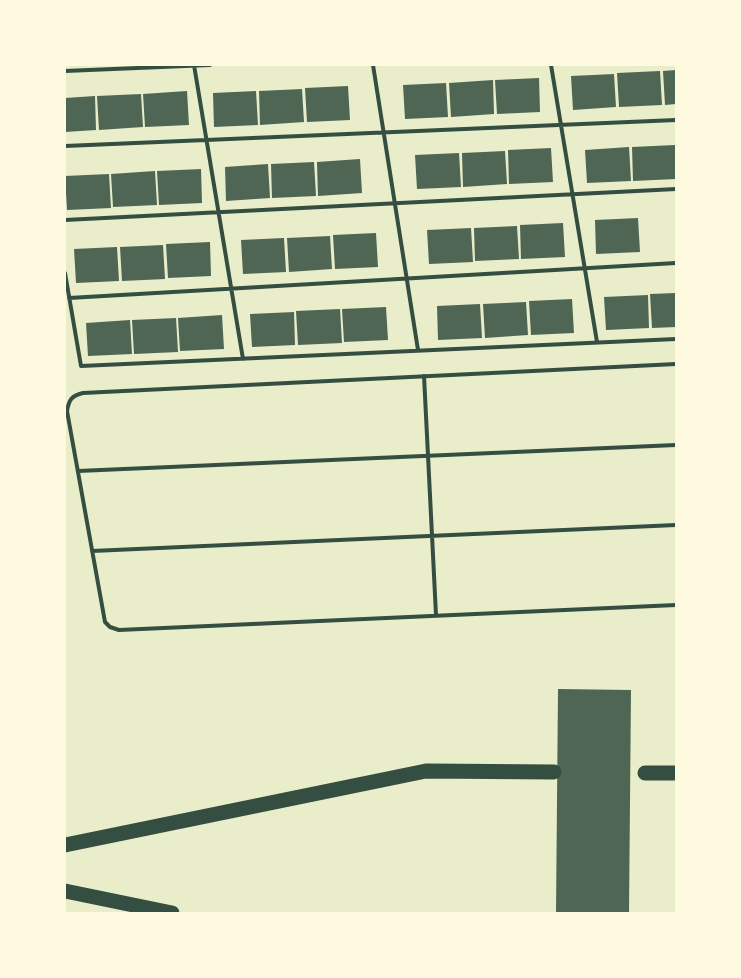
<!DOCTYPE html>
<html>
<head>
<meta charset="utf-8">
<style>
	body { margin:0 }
	#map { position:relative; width:741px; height:978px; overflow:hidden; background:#e9edc9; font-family:Literata,serif }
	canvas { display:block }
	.frame { position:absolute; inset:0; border:66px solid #fefae0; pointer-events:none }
</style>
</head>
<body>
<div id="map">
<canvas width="741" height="978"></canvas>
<div class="frame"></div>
</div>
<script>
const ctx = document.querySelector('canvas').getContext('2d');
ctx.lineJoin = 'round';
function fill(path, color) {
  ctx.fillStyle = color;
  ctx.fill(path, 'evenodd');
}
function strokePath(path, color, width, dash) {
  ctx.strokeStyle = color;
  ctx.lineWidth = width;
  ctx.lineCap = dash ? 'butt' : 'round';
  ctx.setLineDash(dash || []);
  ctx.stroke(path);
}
fill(new Path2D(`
	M 676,70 L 676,104 L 665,105 L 663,71 Z
	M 660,71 L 662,105 L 619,107 L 617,73 Z
	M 614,74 L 616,107 L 573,110 L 571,76 Z
	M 539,78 L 540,112 L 497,114 L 495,80 Z
	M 493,80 L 494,114 L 451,117 L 449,83 Z
	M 446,83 L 448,117 L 405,119 L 403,85 Z
	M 348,86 L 350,120 L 307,122 L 305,88 Z
	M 302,89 L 304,122 L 260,125 L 259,91 Z
	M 187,91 L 189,125 L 145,127 L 143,94 Z
	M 256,91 L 258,125 L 214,127 L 213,93 Z
	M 141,94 L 143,127 L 99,130 L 97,96 Z
	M 95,96 L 96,130 L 65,132 L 65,98 Z
	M 675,145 L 676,179 L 633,181 L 632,147 Z
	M 629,147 L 631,181 L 587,183 L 585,150 Z
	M 551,148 L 553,182 L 509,184 L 508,150 Z
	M 505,151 L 507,184 L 463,187 L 462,153 Z
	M 459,153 L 461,187 L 417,189 L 415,155 Z
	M 360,159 L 362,193 L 318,196 L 317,162 Z
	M 314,162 L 316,196 L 272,198 L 271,164 Z
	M 268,164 L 270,198 L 226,201 L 225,167 Z
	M 201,169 L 202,203 L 159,205 L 157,171 Z
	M 155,171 L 157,205 L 113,207 L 111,174 Z
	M 109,174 L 111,208 L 67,210 L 65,176 Z
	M 638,218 L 640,252 L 596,254 L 595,220 Z
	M 563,223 L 565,257 L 521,259 L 520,225 Z
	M 517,226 L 519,259 L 475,261 L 474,228 Z
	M 471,228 L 473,262 L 429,264 L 427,230 Z
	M 376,233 L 378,267 L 335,269 L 333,235 Z
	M 330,236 L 332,269 L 289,272 L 287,238 Z
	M 284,238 L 286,272 L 243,274 L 241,240 Z
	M 210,242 L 211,276 L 168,278 L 166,244 Z
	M 163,245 L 165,279 L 122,281 L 120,247 Z
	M 117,247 L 119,281 L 76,283 L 74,249 Z
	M 676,293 L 676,327 L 652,328 L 650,294 Z
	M 648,295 L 649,328 L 606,330 L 604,297 Z
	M 572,299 L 574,333 L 531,335 L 529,301 Z
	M 526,302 L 528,335 L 485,338 L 483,304 Z
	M 480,304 L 482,338 L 438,340 L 437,306 Z
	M 386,307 L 388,340 L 344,342 L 342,309 Z
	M 340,309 L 342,343 L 298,345 L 296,311 Z
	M 294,312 L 295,345 L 252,347 L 250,314 Z
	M 222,315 L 224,349 L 180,351 L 178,318 Z
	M 176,318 L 178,352 L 134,354 L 132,320 Z
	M 130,320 L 132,354 L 88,356 L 86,323 Z
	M 558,689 L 631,690 L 629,913 L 556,913 Z`), '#4f6655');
strokePath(new Path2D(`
	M 194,65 L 243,359
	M 373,65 L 418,350
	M 551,65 L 597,342
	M 65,71 L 210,65
	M 65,146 L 676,120
	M 65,220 L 676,189
	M 65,273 L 81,366 L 676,339
	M 69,298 L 676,263
	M 676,364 L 83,393 C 71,396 69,400 67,411 L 105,622 L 110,627 L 119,630 L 676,605
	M 424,376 L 436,615
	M 78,471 L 676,445
	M 92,551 L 676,525`), '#344e41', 4);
strokePath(new Path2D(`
	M 645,773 L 676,773
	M 65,845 L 426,771 L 554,772
	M 65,891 L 172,913`), '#344e41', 15);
</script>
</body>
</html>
